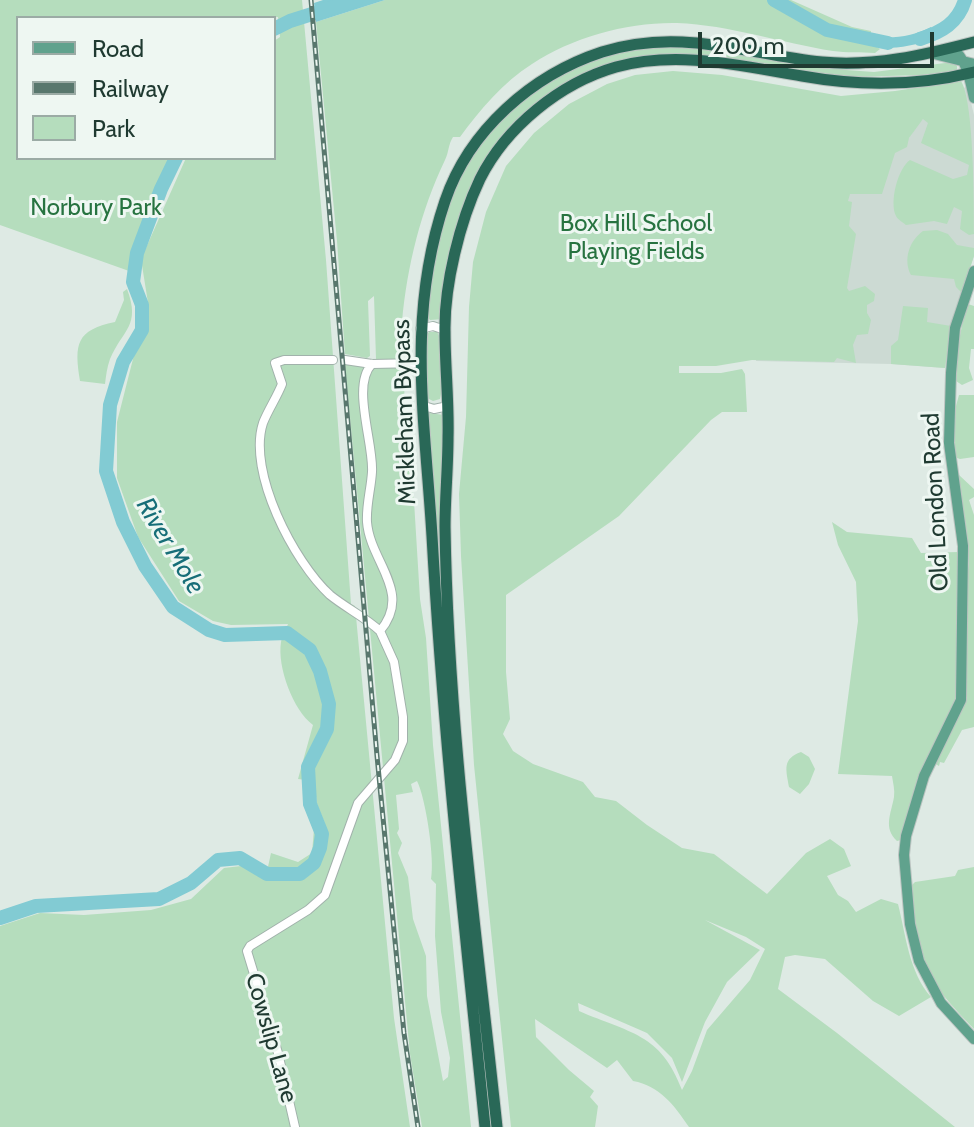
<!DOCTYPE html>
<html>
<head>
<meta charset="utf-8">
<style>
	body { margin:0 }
	#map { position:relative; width:974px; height:1127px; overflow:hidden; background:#deeae4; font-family:Cabin,sans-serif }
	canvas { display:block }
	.legend { position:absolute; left:16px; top:16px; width:260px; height:144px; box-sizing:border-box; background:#eef7f2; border:2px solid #9baba5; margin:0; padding:10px 14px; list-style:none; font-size:24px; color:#1f3a31 }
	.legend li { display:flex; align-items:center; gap:16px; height:40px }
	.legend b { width:40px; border:2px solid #9baba5 }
	.scale { position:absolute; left:698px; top:32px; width:236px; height:36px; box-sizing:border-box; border:4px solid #1f3a31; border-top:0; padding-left:10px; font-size:24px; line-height:28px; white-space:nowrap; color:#1f3a31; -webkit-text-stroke:6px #eef7f2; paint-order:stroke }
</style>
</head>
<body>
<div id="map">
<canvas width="974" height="1127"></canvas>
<ul class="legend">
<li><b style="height:10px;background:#60a28d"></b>Road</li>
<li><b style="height:10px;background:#58776d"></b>Railway</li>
<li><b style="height:22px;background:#b5ddbd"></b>Park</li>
</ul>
<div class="scale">200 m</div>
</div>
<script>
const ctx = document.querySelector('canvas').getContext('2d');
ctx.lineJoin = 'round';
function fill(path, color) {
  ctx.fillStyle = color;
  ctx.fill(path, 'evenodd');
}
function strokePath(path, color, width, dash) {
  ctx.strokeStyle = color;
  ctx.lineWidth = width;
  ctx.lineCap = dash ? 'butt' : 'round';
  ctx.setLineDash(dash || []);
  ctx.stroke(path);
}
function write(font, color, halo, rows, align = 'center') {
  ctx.font = font + ' Cabin,sans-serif';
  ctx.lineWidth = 6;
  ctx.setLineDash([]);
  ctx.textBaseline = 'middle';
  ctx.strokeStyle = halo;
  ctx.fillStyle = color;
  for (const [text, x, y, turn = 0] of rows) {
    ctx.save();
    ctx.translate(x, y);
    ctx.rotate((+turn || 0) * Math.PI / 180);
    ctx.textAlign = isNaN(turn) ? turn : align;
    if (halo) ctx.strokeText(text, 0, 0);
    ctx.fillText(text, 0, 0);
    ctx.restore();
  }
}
fill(new Path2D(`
	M 967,86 L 974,115 L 974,256 L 954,312 L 945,368 L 891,364 L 756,361 L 755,211 L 909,138 L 917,124 L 947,99 Z`), '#ccdad3');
fill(new Path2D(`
	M 0,0 L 302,0 L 326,260 L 351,604 L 355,606 L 394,1018 L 410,1127 L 0,1127 L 0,926 L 40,913 L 84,915 L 151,910 L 191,899 L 224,868 L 241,866 L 266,876 L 271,853 L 298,862 L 312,853 L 314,829 L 325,824 L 317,804 L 314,781 L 298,779 L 313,725 C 293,710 277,667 281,642 C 282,636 286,629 288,624 L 231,625 L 213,621 L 179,601 L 138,537 L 117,478 L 117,422 L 134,355 L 146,334 L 149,309 L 141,259 L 186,158 L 274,158 L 274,41 L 280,37 L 278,17 L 18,18 L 18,158 L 171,158 L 137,238 L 129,271 L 0,225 Z
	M 385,0 L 791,0 L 852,27 L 871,31 L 871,43 L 880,49 L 875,53 C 861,52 846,53 833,51 C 781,43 730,25 677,23 C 628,22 573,37 532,64 C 503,82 480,110 460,137 L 453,137 C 448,145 449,152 445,160 C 421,210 407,266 402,322 C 401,334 402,347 400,359 L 376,359 L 374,296 L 368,301 L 370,356 L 367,358 L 345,354 L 337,241 L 316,22 Z
	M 678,46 L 822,64 L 846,70 L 874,72 L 953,62 L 957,66 L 957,71 L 922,75 L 852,77 L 821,74 L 702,55 L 669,54 L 639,58 L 552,94 L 478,177 L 444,319 L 430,320 L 426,316 C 433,268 439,218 461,174 C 470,155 484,140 498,125 C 549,70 604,49 678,46 Z
	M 673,71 L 722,75 L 841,96 L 895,91 L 961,81 C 974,102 974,202 974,234 L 969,235 L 960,229 L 962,211 L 954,207 L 947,224 L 934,221 L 906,225 C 903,222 898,220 896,216 C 889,202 898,168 910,160 L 953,179 L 967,175 L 969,165 L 921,143 L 928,123 L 923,119 L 909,138 L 907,147 L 895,153 L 882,194 L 850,194 L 848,201 L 852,202 L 849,226 L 856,234 L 847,288 L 849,291 L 865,286 L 875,294 L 874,301 L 867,305 L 867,313 L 871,320 L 868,334 L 857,335 L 853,345 L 856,363 L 837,358 L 834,362 L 752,360 L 716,366 L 679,366 L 679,373 L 721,373 L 742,369 L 745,374 L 747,412 L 722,412 L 711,420 L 619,516 L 506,595 L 506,672 L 510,719 L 503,734 L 513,751 L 533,764 L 583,782 L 595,797 L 616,801 L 647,825 L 682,848 L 714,854 L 767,894 L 806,853 L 830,839 L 844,849 L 851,866 L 827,876 L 838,895 L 848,901 L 856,912 L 881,899 L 898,904 C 906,936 909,972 931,997 L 899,1016 L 873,1001 L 825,959 L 795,955 L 785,957 L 778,989 L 837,1033 L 955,1127 L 689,1127 C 674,1105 660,1086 633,1081 L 617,1060 L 607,1068 L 535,1019 L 536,1037 L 569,1070 L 594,1091 L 590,1097 L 598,1106 L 595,1127 L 511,1127 L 474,765 L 461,556 L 459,494 L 466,417 L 469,307 L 473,262 L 486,212 L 506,166 L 534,133 L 569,104 L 607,84 L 635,75 ZM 705,920 L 746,937 L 765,949 L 750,980 L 707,1030 L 692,1071 L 682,1090 C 661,1033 629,1033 579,1011 L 578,1003 L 647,1033 L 672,1058 L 682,1082 L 705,1022 L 727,982 L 760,950 Z
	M 937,230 L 948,234 L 957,245 L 974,248 L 974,256 L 962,293 L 956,287 L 954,279 L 911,275 C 903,260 909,241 923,231 Z
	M 127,289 C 141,326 123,329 110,359 C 107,367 106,376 105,384 L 80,381 C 74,344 76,330 115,322 L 124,300 L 123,292 Z
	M 968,304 L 974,306 L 974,349 L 971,349 L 969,368 L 973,380 L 962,385 L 956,381 C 957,354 959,330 968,304 Z
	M 903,306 L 928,308 L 927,322 L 951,326 L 945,368 L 891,364 L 891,346 L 898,340 Z
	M 429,332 L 437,332 L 441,339 L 441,394 L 440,399 L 433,401 L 427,398 L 425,338 Z
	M 345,364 L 404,368 L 405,434 L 414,501 L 420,599 L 426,638 L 433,745 L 471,1127 L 422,1127 L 410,1054 ZM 417,781 C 426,799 435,860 431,879 L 436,884 L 435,936 L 441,1012 L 450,1058 L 448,1077 L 443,1081 L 427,996 L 426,956 L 413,919 L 408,877 L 398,853 L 402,843 L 397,833 L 399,829 L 396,795 L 413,792 L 411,784 Z
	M 959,395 L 974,395 L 974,457 L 960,459 L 954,457 L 953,452 L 954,413 Z
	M 429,413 L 444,415 L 445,639 L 442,639 L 438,545 L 426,416 Z
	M 959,475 L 974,489 L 974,497 L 969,500 L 974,515 L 974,727 L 962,730 L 944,763 L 940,762 L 939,766 L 934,763 L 965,701 L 966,687 L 964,597 L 969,563 L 966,527 L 957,478 Z
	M 832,522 L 847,532 L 912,538 L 921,553 L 958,552 L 956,699 L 901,840 L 897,841 C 883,828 891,814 894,797 C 895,790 893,783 892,776 L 838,774 L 858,621 L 856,582 L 838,545 Z
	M 801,752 L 809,757 L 815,769 L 809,784 L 800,794 L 789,787 C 786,769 782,759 801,752 Z
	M 974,867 L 974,1029 C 955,1009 932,986 922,960 C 913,937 913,910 911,886 L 915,882 L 955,876 L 958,870 Z`), '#b5ddbd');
fill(new Path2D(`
	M 323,0 L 385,0 L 316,22 L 314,3 Z
	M 931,27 L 938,38 C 920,43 888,54 871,43 L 871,36 C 891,40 914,36 931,27 Z`), '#82cbd3');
strokePath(new Path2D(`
	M 774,0 L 827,30 L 888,43
	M 274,29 L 290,21 L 356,0
	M 920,39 C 942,32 958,23 965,0
	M 0,918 L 36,906 L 159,899 L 191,883 L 218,860 L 240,858 L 267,874 L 300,874 L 314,863 L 320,848 L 322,834 L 310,804 L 308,767 L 327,729 L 329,704 L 320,671 L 310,650 L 287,633 L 225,635 L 209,630 L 173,607 L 145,566 L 123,522 L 106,471 L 110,405 L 123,362 L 142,330 L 142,305 L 133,282 L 137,253 L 161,189 L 176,158`), '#82cbd3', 14);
const minor = new Path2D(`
	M 420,329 L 433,326 L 445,330
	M 333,360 L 284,360 L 275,363 L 282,384 C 277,397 268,410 263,423 C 247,472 294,562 330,595 C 346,608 365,617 380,631
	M 345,360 L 372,364 L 420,363
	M 421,405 L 434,409 L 448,406
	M 295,1127 L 278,1053 L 247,951 L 250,946 L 308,910 L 325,895 L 358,803 L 395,760 L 403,741 L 403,717 L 394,662 L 380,631 C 413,592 370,562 367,522 C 366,505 371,489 372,472 C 374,444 351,385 372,364`);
const major = new Path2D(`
	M 952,48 C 967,59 970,81 974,98
	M 930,53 L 974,64
	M 974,271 L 955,328 L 951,373 L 949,443 L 963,546 L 961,700 L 924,776 L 906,836 L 904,855 L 910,924 L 919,961 L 941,1003 L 974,1039`);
const highway = new Path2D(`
	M 485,1127 C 465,930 443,734 432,536 C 425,419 406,316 445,201 C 469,130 532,75 602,52 C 680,27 745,54 822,62 C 874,67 924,55 974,42
	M 497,1127 C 476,928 448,728 445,527 C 445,497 448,467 448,437 C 449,402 445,367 445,332 C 444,285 460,221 480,179 C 506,127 560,83 616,67 C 678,50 741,66 802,76 C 858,86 918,86 974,72`);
strokePath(minor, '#a1b2ab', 10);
strokePath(major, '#bcc4c1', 12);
strokePath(highway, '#bcc4c1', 13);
strokePath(minor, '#fff', 8);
strokePath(major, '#60a28d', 10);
strokePath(highway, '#296857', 11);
const rail = new Path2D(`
	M 311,0 L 377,756 L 404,1033 L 418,1127`);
strokePath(rail, '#58776d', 5);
strokePath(rail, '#eef7f2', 2, [6]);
write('24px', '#277340', '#eef7f2', [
	["Norbury Park",96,208],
	["Box Hill School",636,224],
	["Playing Fields",636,252]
]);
write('24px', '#1f3a31', '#eef7f2', [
	["Mickleham Bypass",405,412,-92],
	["Old London Road",936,502,-93],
	["Cowslip Lane",271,1038,74]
]);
write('italic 26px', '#176e78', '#eef7f2', [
	["River Mole",170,546,59]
]);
</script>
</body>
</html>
